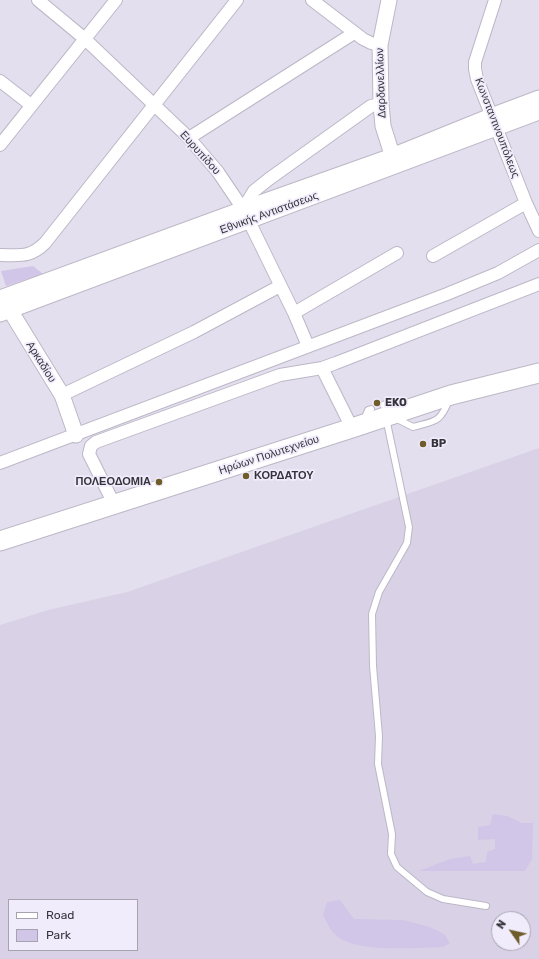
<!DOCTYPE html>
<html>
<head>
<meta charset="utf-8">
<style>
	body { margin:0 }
	#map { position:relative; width:539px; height:959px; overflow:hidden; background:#e4dfee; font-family:Rubik,sans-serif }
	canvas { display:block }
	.legend { position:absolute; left:8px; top:899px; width:130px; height:52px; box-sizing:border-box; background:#f1ecfc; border:1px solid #a6a2ae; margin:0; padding:5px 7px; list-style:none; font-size:12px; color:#36343a }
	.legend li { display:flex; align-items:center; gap:8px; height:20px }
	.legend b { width:20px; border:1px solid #a6a2ae }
	.north { position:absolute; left:491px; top:911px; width:40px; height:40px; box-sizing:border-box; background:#f1ecfc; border:1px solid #a6a2ae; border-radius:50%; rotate:304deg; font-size:11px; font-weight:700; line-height:16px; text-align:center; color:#36343a }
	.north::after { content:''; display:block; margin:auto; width:14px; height:18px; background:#6e5d2b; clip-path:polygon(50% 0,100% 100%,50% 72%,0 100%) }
</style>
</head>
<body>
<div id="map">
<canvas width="539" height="959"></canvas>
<ul class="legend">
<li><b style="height:5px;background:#fff"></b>Road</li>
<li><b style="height:11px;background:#d1c5e8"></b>Park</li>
</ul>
<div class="north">N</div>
</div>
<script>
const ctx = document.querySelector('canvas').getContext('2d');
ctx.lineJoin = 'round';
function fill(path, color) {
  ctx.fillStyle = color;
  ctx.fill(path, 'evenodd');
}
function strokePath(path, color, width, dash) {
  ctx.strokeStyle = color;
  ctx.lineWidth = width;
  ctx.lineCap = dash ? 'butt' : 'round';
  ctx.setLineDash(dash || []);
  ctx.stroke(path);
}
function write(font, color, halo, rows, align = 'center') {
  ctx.font = font + ' Rubik,sans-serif';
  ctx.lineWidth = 3.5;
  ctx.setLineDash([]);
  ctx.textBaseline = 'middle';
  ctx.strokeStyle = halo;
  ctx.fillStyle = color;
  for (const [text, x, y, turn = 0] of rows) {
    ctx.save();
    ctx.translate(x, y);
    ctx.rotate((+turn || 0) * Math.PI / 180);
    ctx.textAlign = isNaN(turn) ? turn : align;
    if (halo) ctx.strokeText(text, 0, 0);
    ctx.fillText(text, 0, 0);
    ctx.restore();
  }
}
fill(new Path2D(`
	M 539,448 L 539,959 L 0,959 L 0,625 L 48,610 L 127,592 ZM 9,900 L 137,900 L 137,950 L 9,950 ZM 499,919 L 523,919 L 523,943 L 499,943 Z`), '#d9d2e7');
fill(new Path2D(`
	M 33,266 L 43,274 L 6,286 L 1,271 Z
	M 493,814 L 507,816 L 522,823 L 533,823 L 532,859 L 525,871 L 419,871 L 450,859 L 470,856 L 473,864 L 486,862 L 487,852 L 495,849 L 495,839 L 478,840 L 478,827 L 490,825 Z
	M 340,900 L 354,919 L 403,920 L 430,927 L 444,934 L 450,943 L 443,947 C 417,948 363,952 341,939 C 332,934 328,925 323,915 L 327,902 Z`), '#d1c5e8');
const service = new Path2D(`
	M 383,405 L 388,403 L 398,409
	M 386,418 L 409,527 L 407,543 L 379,592 L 372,614 L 373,666 L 379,736 L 378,764 L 392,834 L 391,854 L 397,867 L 427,892 L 443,899 L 486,906
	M 395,418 L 413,427 C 435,421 440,423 449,400
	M 364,420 L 368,410 L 371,409`);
const minor = new Path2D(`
	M 38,0 L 85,39 L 189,138 L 218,172 L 243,209 L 294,313 L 308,346
	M 312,0 L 363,39 L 371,43 L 380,45
	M 495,0 L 475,62 L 475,69 L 477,79 L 526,203 L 539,231
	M 0,81 L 31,105
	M 189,138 L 354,33
	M 0,145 L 116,0
	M 243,209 L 254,191 L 269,179 L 371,106 L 381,104
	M 0,255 C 20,255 30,258 45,243 L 237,0
	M 433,256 L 526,203
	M 294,313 L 397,253
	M 322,368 L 352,428
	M 62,395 L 194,332 L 280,286
	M 0,463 L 447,294 L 498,273 L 539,250
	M 114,504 L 89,454 L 91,446 L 96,442 L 280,375 L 322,368 L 336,363 L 539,284`);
const tertiary = new Path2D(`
	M 389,0 L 380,45 L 381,104 L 383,126 L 395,164
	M 0,298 L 243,209 L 392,156 L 491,116 L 539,98
	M 5,302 L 62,395 L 76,435
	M 0,314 L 539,112`);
const primary = new Path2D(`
	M 0,541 L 352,428 L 451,395 L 539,373`);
strokePath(service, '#bcb7c6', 8);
strokePath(minor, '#bcb7c6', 14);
strokePath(tertiary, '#bcb7c6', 17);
strokePath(primary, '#bcb7c6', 21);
strokePath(service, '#fff', 6);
strokePath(minor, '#fff', 12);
strokePath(tertiary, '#fff', 15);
strokePath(primary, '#fff', 19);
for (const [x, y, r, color] of [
	[377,403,4,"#6e5d2b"],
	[423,444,4,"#6e5d2b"],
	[246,476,4,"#6e5d2b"],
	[159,482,4,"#6e5d2b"]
]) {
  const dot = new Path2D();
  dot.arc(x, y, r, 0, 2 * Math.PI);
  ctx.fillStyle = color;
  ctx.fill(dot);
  strokePath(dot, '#f1ecfc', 1.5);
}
write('11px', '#36343a', '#f1ecfc', [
	["Δαρδανελλίων",381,83,-92],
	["Κωνσταντινουπόλεως",497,128,69],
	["Ευρυπίδου",200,153,48],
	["Εθνικής Αντιστάσεως",269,213,-20],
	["Αρκαδίου",41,362,58],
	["Ηρώων Πολυτεχνείου",269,455,-18]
]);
write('bold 11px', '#36343a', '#f1ecfc', [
	["EKO",385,403],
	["BP",431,444],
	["ΚΟΡΔΑΤΟΥ",254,476],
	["ΠΟΛΕΟΔΟΜΙΑ",151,482,"right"]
], 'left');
</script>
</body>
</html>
